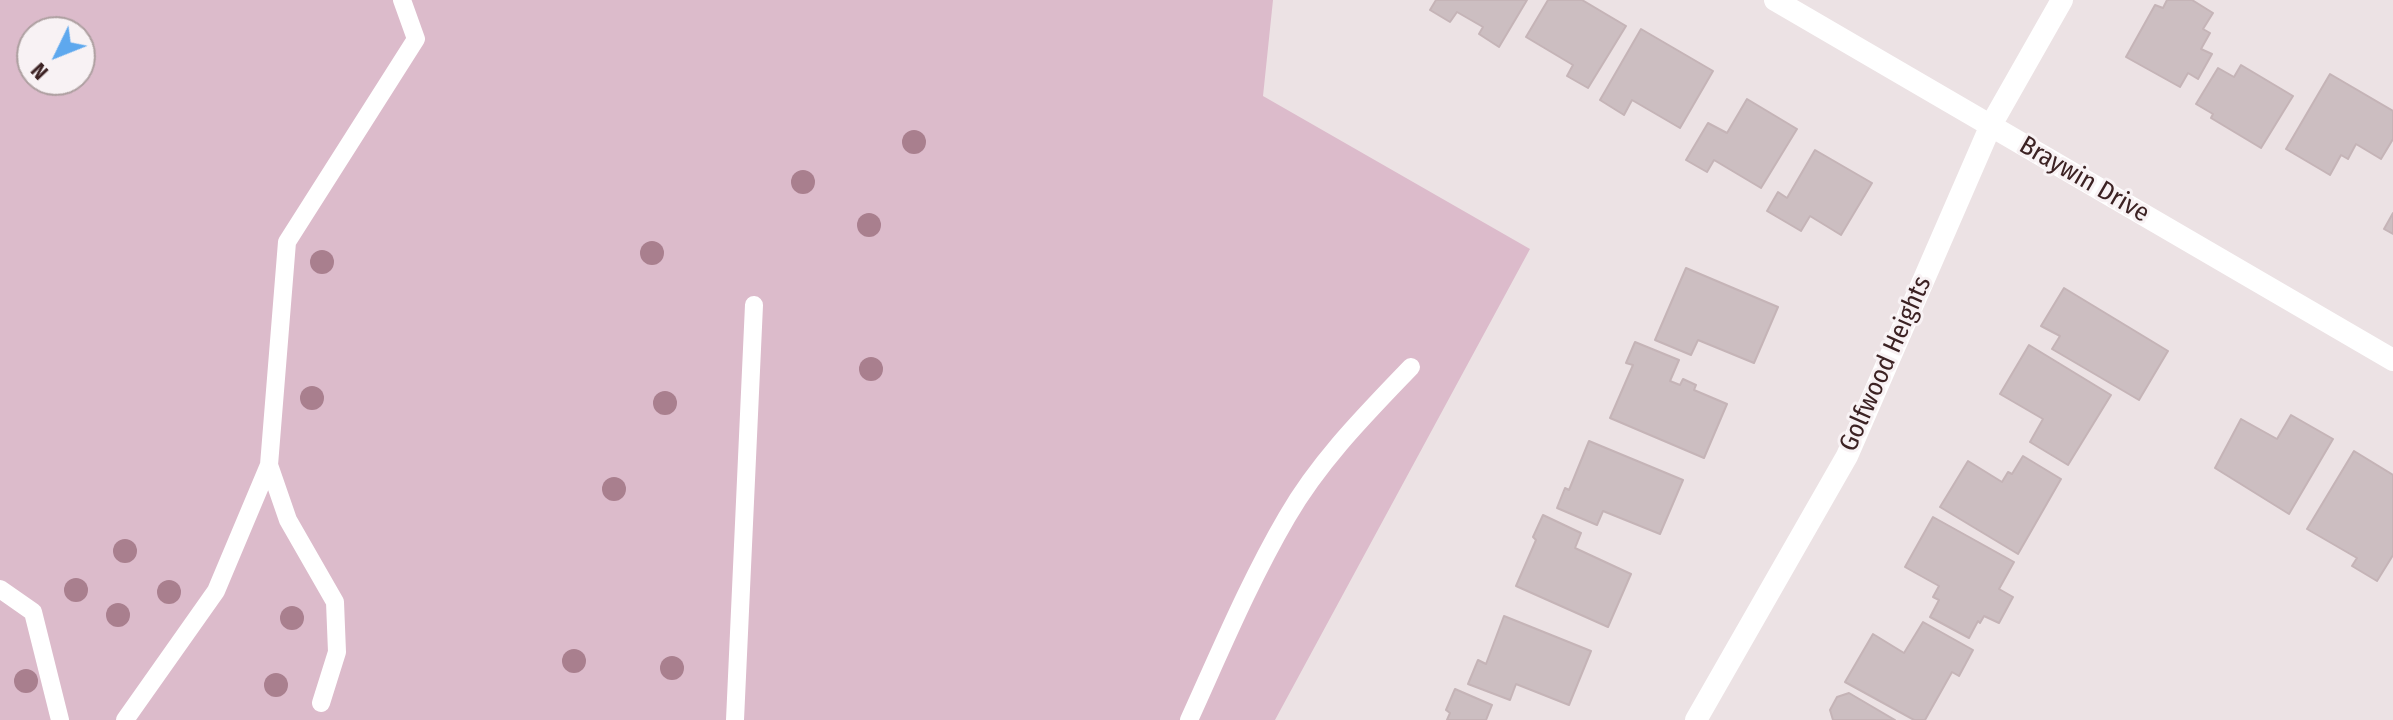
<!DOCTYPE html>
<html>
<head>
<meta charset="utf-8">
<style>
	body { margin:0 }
	#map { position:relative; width:2393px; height:720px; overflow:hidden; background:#ece2e4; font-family:"Fira Sans Condensed",sans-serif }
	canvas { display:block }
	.north { position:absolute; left:16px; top:16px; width:80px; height:80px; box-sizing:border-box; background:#f8f2f4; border:2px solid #ad9fa0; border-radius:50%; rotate:227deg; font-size:22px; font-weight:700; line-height:32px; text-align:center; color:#3c2223 }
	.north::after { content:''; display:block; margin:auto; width:28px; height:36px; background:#5ea8ee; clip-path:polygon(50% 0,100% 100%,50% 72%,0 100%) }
</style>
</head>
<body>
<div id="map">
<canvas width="2393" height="720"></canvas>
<div class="north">N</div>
</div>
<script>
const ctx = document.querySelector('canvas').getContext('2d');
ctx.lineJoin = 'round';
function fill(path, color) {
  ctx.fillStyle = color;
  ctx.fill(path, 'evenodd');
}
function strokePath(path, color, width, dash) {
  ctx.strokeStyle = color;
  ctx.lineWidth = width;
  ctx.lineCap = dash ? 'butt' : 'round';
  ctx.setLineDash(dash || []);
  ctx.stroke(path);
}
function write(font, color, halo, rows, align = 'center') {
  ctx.font = font + ' "Fira Sans Condensed",sans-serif';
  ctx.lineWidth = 6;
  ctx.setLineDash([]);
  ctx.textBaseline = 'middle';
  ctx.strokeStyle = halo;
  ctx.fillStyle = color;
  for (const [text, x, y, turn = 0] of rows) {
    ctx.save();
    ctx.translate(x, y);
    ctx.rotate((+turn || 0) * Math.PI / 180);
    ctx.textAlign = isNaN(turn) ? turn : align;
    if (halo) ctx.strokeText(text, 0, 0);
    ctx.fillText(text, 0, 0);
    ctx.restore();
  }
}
fill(new Path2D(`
	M 0,0 L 1273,0 L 1263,96 L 1530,249 L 1275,720 L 0,720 ZM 32,32 L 80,32 L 80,80 L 32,80 Z`), '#dcbbcb');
const building = new Path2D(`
	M 1436,0 L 1527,0 L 1499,47 L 1479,34 L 1483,27 L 1457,12 L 1450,22 L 1430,10 Z
	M 1548,0 L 1582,0 L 1626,26 L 1588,88 L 1567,76 L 1573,65 L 1526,37 Z
	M 2167,0 L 2192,0 L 2213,13 L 2203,29 L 2210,33 L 2201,49 L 2212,54 L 2198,79 L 2188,73 L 2180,87 L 2126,57 L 2155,5 L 2163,8 Z
	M 1641,29 L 1713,71 L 1680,128 L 1632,100 L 1624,115 L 1600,100 Z
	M 2241,65 L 2293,96 L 2261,148 L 2211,118 L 2213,114 L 2196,104 L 2218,68 L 2234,77 Z
	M 2330,74 L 2393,111 L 2393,139 L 2381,159 L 2356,144 L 2348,159 L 2341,155 L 2330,175 L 2286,149 Z
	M 1747,99 L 1797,129 L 1761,188 L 1714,160 L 1707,172 L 1686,160 L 1708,123 L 1727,133 Z
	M 1815,150 L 1872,183 L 1841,235 L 1810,216 L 1801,231 L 1767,211 L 1778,192 L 1787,198 Z
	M 2393,213 L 2393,234 L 2384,229 Z
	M 1686,268 L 1778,307 L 1754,363 L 1698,340 L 1691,355 L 1655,340 Z
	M 2064,288 L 2168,351 L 2139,400 L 2052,349 L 2060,336 L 2041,326 Z
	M 1635,342 L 1679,360 L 1670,381 L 1680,385 L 1683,379 L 1696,385 L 1694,390 L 1727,404 L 1704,458 L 1610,418 L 1633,365 L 1626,363 Z
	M 2029,345 L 2111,395 L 2068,465 L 2030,442 L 2043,419 L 2000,394 Z
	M 2291,415 L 2333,439 L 2289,514 L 2215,468 L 2241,419 L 2277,439 Z
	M 1589,441 L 1683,480 L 1660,534 L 1603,511 L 1597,525 L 1557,508 L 1565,488 L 1569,490 Z
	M 2354,451 L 2393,475 L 2393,555 L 2377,581 L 2352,566 L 2357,558 L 2307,529 Z
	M 2023,456 L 2061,479 L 2018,554 L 1940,507 L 1968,461 L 2002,482 L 2008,472 L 2012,474 Z
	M 1543,515 L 1581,533 L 1575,548 L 1631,574 L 1608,627 L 1516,586 L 1536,540 L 1533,537 Z
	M 1933,517 L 2014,562 L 1999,589 L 2013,597 L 1999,623 L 1984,616 L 1980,623 L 1978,621 L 1969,638 L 1930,617 L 1939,600 L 1933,597 L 1939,586 L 1905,567 Z
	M 1504,616 L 1591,651 L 1569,705 L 1516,684 L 1510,700 L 1468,684 L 1478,660 L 1486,664 Z
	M 1923,622 L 1973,650 L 1959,676 L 1952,672 L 1925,720 L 1914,720 L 1845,682 L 1873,634 L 1904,653 Z
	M 1455,689 L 1492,705 L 1486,720 L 1447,720 L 1450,713 L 1446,710 Z
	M 1849,693 L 1895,720 L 1833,720 L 1830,710 L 1837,697 Z`);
fill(building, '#ccbec1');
strokePath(building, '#c5b4b7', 2);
strokePath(new Path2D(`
	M 269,465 L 288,520 L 335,602 L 337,652 L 321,703
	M 0,589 L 33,612 L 60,720
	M 125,720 L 216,591 L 269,465 L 287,242 L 416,39 L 402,0
	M 735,720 L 754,305
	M 1189,720 C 1220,652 1249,582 1287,517 C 1320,460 1366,414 1411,367`), '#fff', 18);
strokePath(new Path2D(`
	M 1775,0 L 2393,360
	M 1696,720 L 1847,456 L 1991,125 L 2062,0`), '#fff', 22);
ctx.fillStyle = '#a97f8e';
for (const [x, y] of [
	[914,142],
	[803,182],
	[869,225],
	[652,253],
	[322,262],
	[871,369],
	[312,398],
	[665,403],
	[614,489],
	[125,551],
	[76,590],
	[169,592],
	[118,615],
	[292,618],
	[574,661],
	[672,668],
	[26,681],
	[276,685]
]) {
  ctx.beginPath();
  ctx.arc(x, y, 12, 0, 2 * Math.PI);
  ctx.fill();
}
write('26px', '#3c2223', '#f8f2f4', [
	["Braywin Drive",2084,180,30],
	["Golfwood Heights",1886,364,-66]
]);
</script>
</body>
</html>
